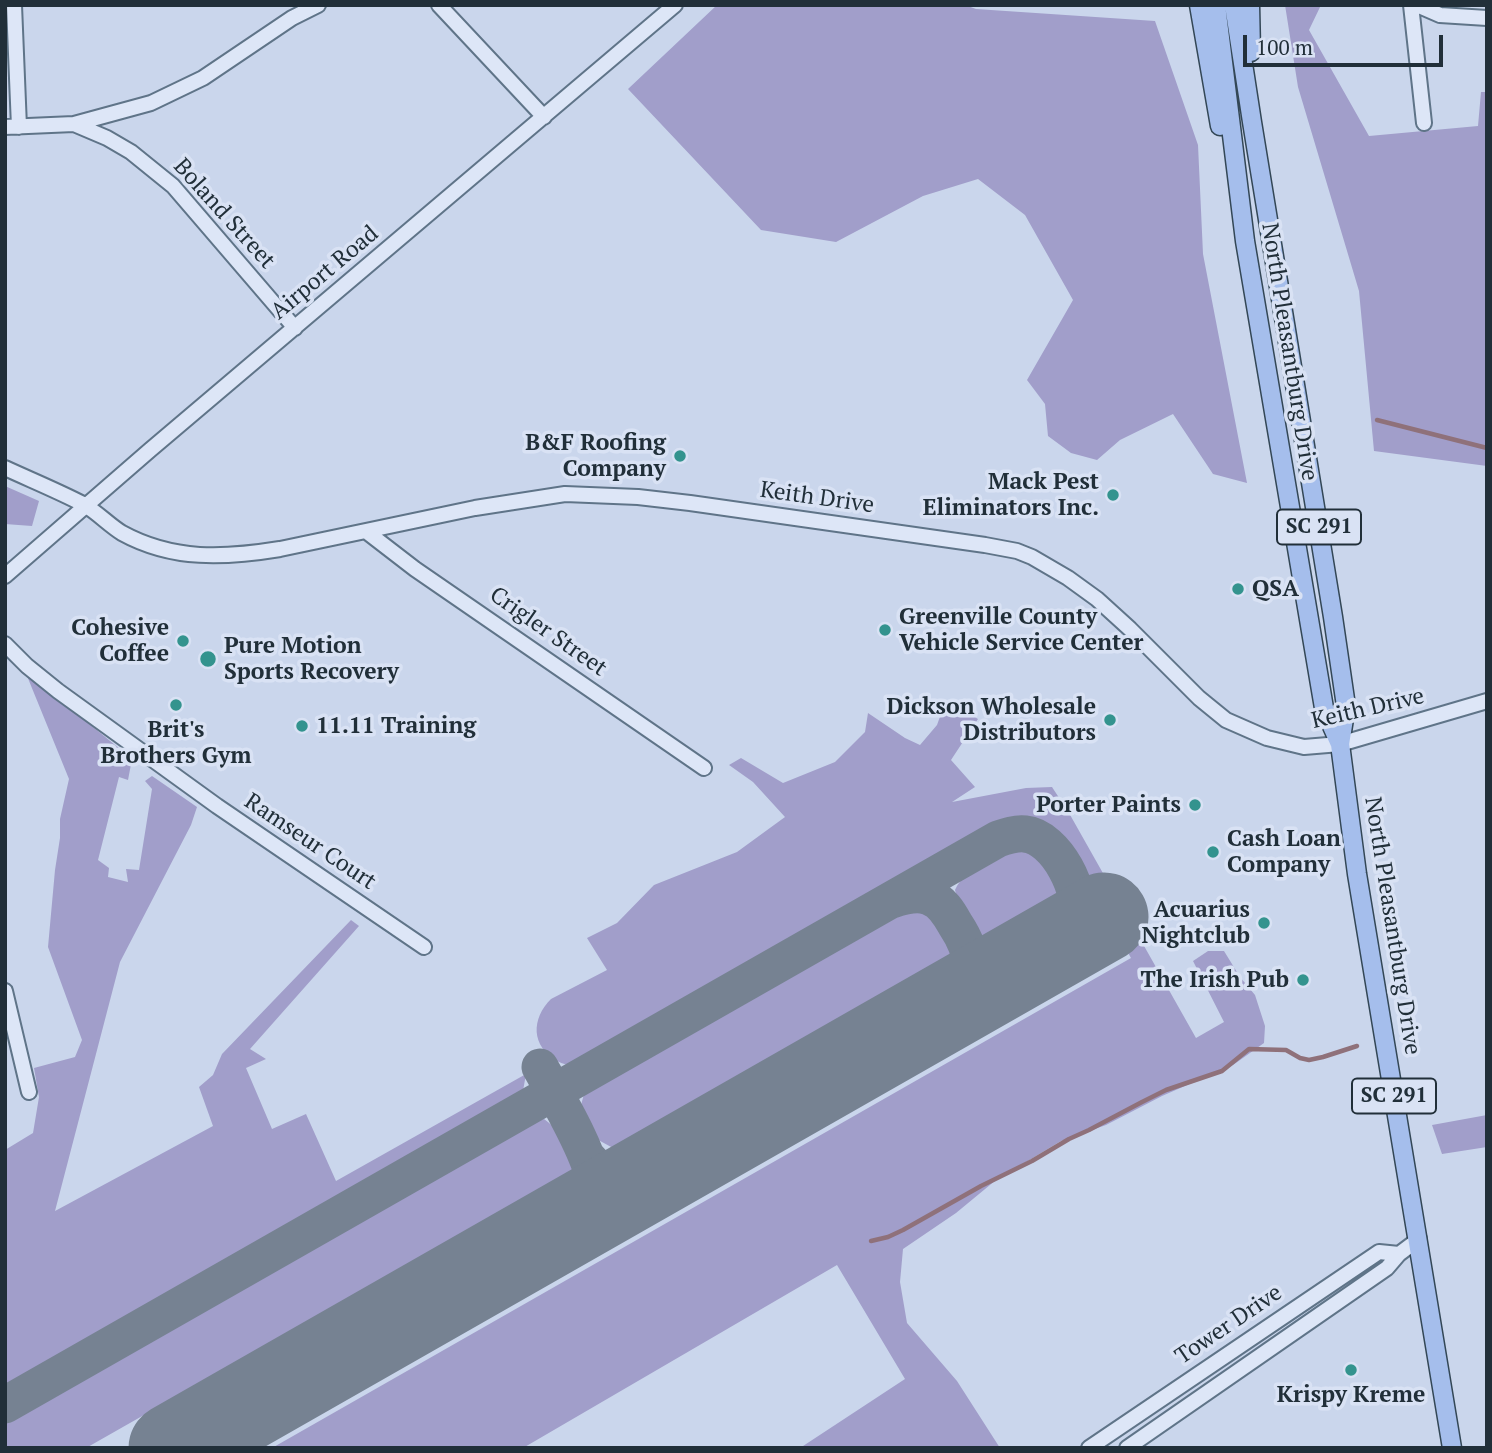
<!DOCTYPE html>
<html>
<head>
<meta charset="utf-8">
<style>
	body { margin:0 }
	#map { position:relative; width:1492px; height:1453px; overflow:hidden; background:#cad6ec; font-family:"PT Serif",serif }
	canvas { display:block }
	.frame { position:absolute; inset:0; border:7px solid #212f39; pointer-events:none }
	.scale { position:absolute; left:1243px; top:35px; width:200px; height:32px; box-sizing:border-box; border:4px solid #212f39; border-top:0; padding-left:9px; font-size:21px; line-height:24px; white-space:nowrap; color:#212f39; -webkit-text-stroke:5px #d9e2f4; paint-order:stroke }
</style>
</head>
<body>
<div id="map">
<canvas width="1492" height="1453"></canvas>
<div class="frame"></div>
<div class="scale">100 m</div>
</div>
<script>
const ctx = document.querySelector('canvas').getContext('2d');
ctx.lineJoin = 'round';
function fill(path, color) {
  ctx.fillStyle = color;
  ctx.fill(path, 'evenodd');
}
function strokePath(path, color, width, dash) {
  ctx.strokeStyle = color;
  ctx.lineWidth = width;
  ctx.lineCap = dash ? 'butt' : 'round';
  ctx.setLineDash(dash || []);
  ctx.stroke(path);
}
function write(font, color, halo, rows, align = 'center') {
  ctx.font = font + ' "PT Serif",serif';
  ctx.lineWidth = 7;
  ctx.setLineDash([]);
  ctx.textBaseline = 'middle';
  ctx.strokeStyle = halo;
  ctx.fillStyle = color;
  for (const [text, x, y, turn = 0] of rows) {
    ctx.save();
    ctx.translate(x, y);
    ctx.rotate((+turn || 0) * Math.PI / 180);
    ctx.textAlign = isNaN(turn) ? turn : align;
    if (halo) ctx.strokeText(text, 0, 0);
    ctx.fillText(text, 0, 0);
    ctx.restore();
  }
}
fill(new Path2D(`
	M 717,5 L 965,5 L 976,9 L 1155,21 L 1198,145 L 1203,254 L 1247,483 L 1213,474 L 1173,414 L 1120,440 L 1097,460 L 1071,453 L 1048,436 L 1045,404 L 1027,380 L 1073,300 L 1025,215 L 978,179 L 923,196 L 836,242 L 761,230 L 628,89 Z
	M 1285,5 L 1321,5 L 1309,30 L 1369,136 L 1478,126 L 1481,92 L 1487,92 L 1487,466 L 1374,451 L 1359,291 L 1298,87 Z
	M 5,486 L 39,501 L 32,526 L 5,524 Z
	M 25,671 L 132,759 L 128,780 L 119,777 L 98,860 L 109,868 L 108,877 L 128,882 L 126,869 L 139,870 L 152,789 L 145,781 L 152,776 L 197,807 L 191,825 L 120,962 L 55,1211 L 213,1126 L 199,1087 L 213,1075 L 222,1054 L 351,920 L 359,926 L 250,1049 L 266,1059 L 246,1068 L 272,1129 L 306,1114 L 336,1181 L 526,1074 L 523,1091 L 5,1389 L 5,1150 L 33,1133 L 39,1097 L 34,1068 L 75,1057 L 82,1040 L 48,947 L 55,870 L 60,838 L 60,819 L 69,779 Z
	M 946,700 L 978,719 L 951,760 L 975,787 L 952,802 L 1026,788 L 1052,787 L 1069,813 L 1196,1038 L 1224,1022 L 1193,961 L 1208,951 L 1224,951 L 1240,977 L 1255,995 L 1265,1026 L 1264,1043 L 1233,1065 L 1162,1096 L 1106,1125 L 1061,1141 L 996,1180 L 956,1213 L 903,1249 L 900,1282 L 907,1323 L 957,1381 L 1000,1448 L 800,1448 L 905,1379 L 837,1265 L 523,1448 L 272,1448 L 1131,958 L 1072,853 C 1052,827 1041,819 1007,822 L 579,1065 C 570,1066 565,1065 557,1061 C 531,1046 531,1019 551,999 L 607,970 L 587,938 L 617,923 L 654,885 L 737,852 L 785,817 L 753,782 L 729,765 L 741,758 L 783,783 L 835,762 L 865,732 L 868,713 L 905,738 L 920,745 L 937,725 Z
	M 1014,848 C 1044,850 1052,866 1061,892 L 981,938 C 966,923 960,909 955,890 C 966,867 991,858 1014,848 Z
	M 912,905 C 937,910 948,928 956,951 L 613,1148 L 591,1136 L 583,1123 L 580,1109 L 584,1094 L 599,1081 L 901,909 Z
	M 1487,1115 L 1487,1147 L 1442,1154 L 1432,1125 Z
	M 544,1119 C 566,1136 569,1143 573,1171 L 86,1448 L 5,1448 L 5,1421 L 522,1124 Z`), '#a19eca');
strokePath(new Path2D(`
	M 1377,420 L 1487,448
	M 871,1241 L 888,1237 L 903,1230 L 981,1186 L 1032,1161 L 1069,1139 L 1089,1130 L 1142,1102 L 1166,1090 L 1222,1071 L 1249,1049 L 1286,1050 L 1300,1058 L 1309,1060 L 1323,1057 L 1357,1046`), '#8f717a', 4.5);
strokePath(new Path2D(`
	M 892,900 C 904,896 917,892 929,897 C 942,901 949,913 955,924 C 967,942 977,964 967,986 C 964,994 956,1000 949,1006
	M 540,1067 C 554,1092 598,1165 594,1191 C 592,1204 581,1213 572,1221
	M 587,1157 C 605,1178 619,1186 647,1178
	M 5,1405 L 998,839 C 1007,836 1016,833 1025,834 C 1056,837 1085,893 1076,921 C 1073,930 1067,936 1060,942
	M 178,1448 L 228,1416`), '#768292', 37);
strokePath(new Path2D(`
	M 173,1448 L 1104,917`), '#768292', 89);
const minor = new Path2D(`
	M 14,5 L 19,127
	M 439,5 L 544,117
	M 1411,5 L 1424,123
	M 1417,5 L 1440,15 L 1487,18
	M 74,124 L 107,138 L 131,152 L 173,186 L 295,328
	M 5,127 L 74,124 L 151,103 L 203,78 L 292,18 L 318,5
	M 5,468 C 31,480 58,491 83,504 C 97,512 109,525 122,533 C 173,561 225,558 280,549 L 475,508 L 565,494 L 638,497 L 690,503 L 985,545 L 1017,551 L 1032,557 L 1068,578 L 1097,599 L 1130,629 L 1199,698 L 1226,720 L 1267,738 L 1304,747 L 1340,744 L 1487,701
	M 367,532 L 415,569 L 704,768
	M 5,576 L 150,450 L 675,5
	M 5,644 L 27,666 L 58,691 L 217,806 L 424,947
	M 5,991 L 29,1092
	M 1089,1448 L 1379,1252 L 1399,1254
	M 1127,1448 L 1387,1268 L 1399,1254 L 1419,1239`);
const major = new Path2D(`
	M 1199,5 L 1220,126
	M 1216,5 L 1245,241 L 1324,708 L 1340,744 L 1357,874 L 1452,1448
	M 1234,5 L 1252,122 L 1333,617 L 1346,706 L 1340,744
	M 1250,5 L 1251,52`);
strokePath(minor, '#5f7488', 18);
strokePath(major, '#334756', 21);
strokePath(minor, '#dde6f7', 14);
strokePath(major, '#a5beec', 18);
for (const [x, y, r, color] of [
	[680,456,7,"#33938e"],
	[1113,495,7,"#33938e"],
	[1238,589,7,"#33938e"],
	[885,630,7,"#33938e"],
	[183,641,7,"#33938e"],
	[208,659,9,"#33938e"],
	[176,705,7,"#33938e"],
	[1110,720,7,"#33938e"],
	[302,726,7,"#33938e"],
	[1195,805,7,"#33938e"],
	[1213,852,7,"#33938e"],
	[1264,923,7,"#33938e"],
	[1303,980,7,"#33938e"],
	[1351,1370,7,"#33938e"]
]) {
  const dot = new Path2D();
  dot.arc(x, y, r, 0, 2 * Math.PI);
  ctx.fillStyle = color;
  ctx.fill(dot);
  strokePath(dot, '#d9e2f4', 2.5);
}
for (const [x, y, w] of [
	[1319,527,84],
	[1394,1096,84]
]) {
  const box = new Path2D();
  box.roundRect(x - w / 2, y - 17.5, w, 35, 5);
  ctx.fillStyle = '#d9e2f4';
  ctx.fill(box);
  strokePath(box, '#212f39', 2);
}
write('bold 21px', '#212f39', null, [
	["SC 291",1319,527],
	["SC 291",1394,1096]
]);
write('23px', '#212f39', '#d9e2f4', [
	["Boland Street",224,214,48],
	["Airport Road",325,273,-40],
	["North Pleasantburg Drive",1289,352,81],
	["Keith Drive",817,498,8],
	["Crigler Street",548,632,35],
	["Keith Drive",1368,709,-13],
	["Ramseur Court",310,842,34],
	["North Pleasantburg Drive",1392,926,81],
	["Tower Drive",1229,1325,-34]
]);
write('bold 23px', '#212f39', '#d9e2f4', [
	["B&F Roofing",666,443],
	["Company",666,469],
	["Mack Pest",1099,482],
	["Eliminators Inc.",1099,508],
	["QSA",1252,589,"left"],
	["Greenville County",899,617,"left"],
	["Vehicle Service Center",899,643,"left"],
	["Cohesive",169,628],
	["Coffee",169,654],
	["Pure Motion",224,646,"left"],
	["Sports Recovery",224,672,"left"],
	["Dickson Wholesale",1096,707],
	["Distributors",1096,733],
	["11.11 Training",316,726,"left"],
	["Brit's",176,730,"center"],
	["Brothers Gym",176,756,"center"],
	["Porter Paints",1181,805],
	["Cash Loan",1227,839,"left"],
	["Company",1227,865,"left"],
	["Acuarius",1250,910],
	["Nightclub",1250,936],
	["The Irish Pub",1289,980],
	["Krispy Kreme",1351,1395,"center"]
], 'right');
</script>
</body>
</html>
